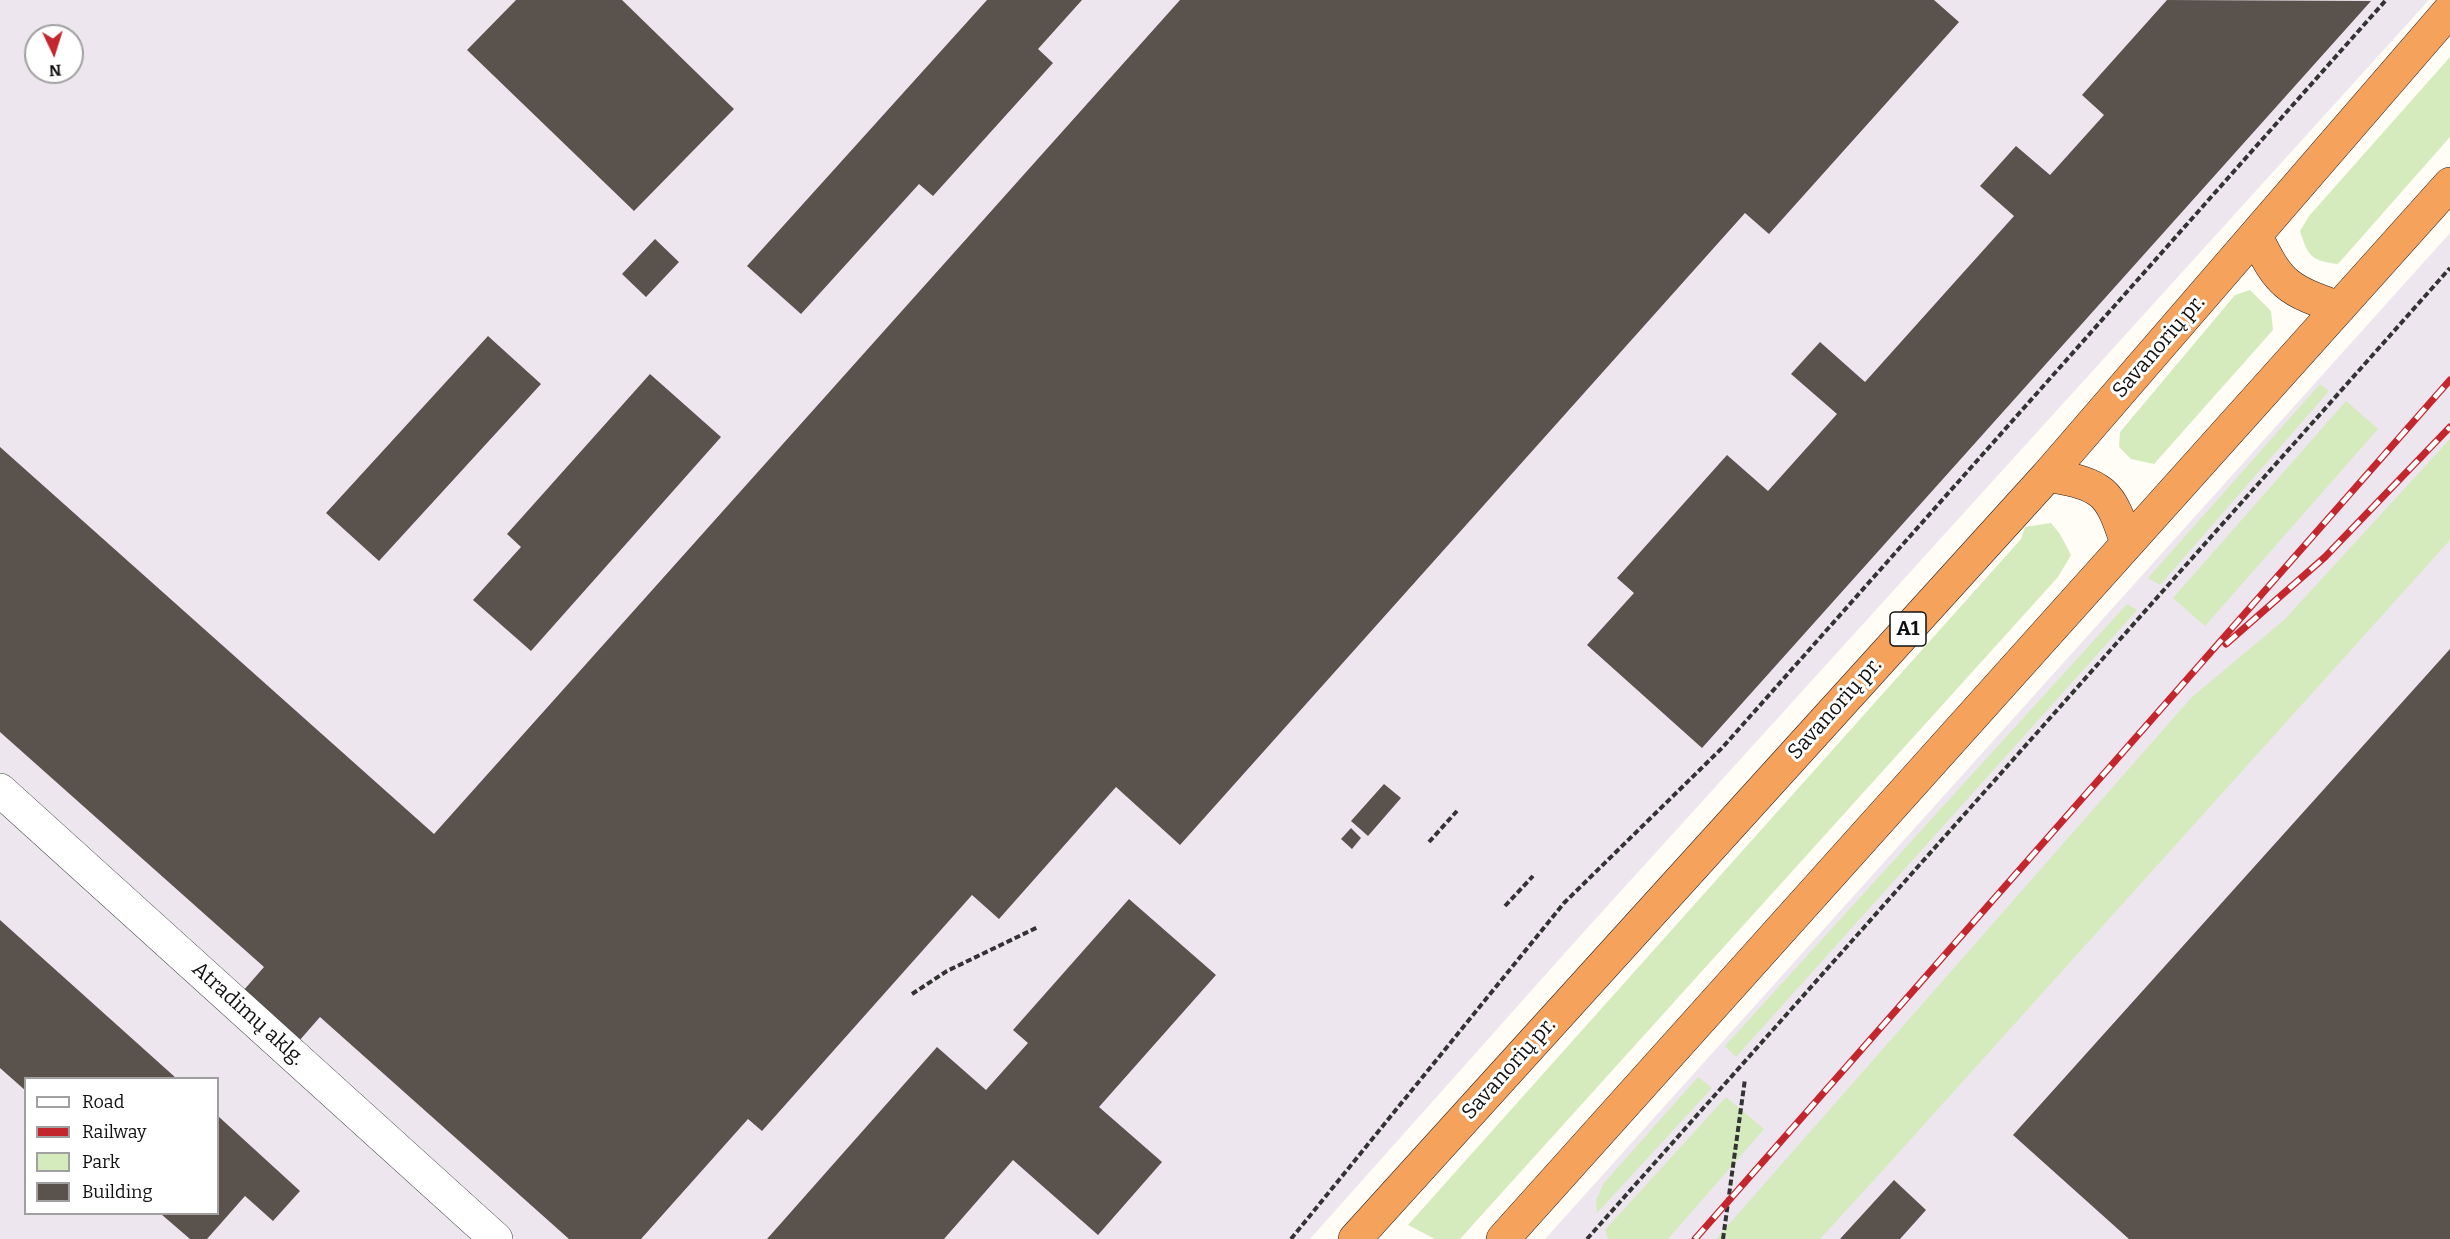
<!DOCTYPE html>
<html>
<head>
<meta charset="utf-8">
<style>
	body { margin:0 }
	#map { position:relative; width:2450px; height:1239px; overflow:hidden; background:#fffdf5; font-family:Bitter,serif }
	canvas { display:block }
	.legend { position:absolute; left:24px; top:1077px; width:195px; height:138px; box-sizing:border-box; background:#fff; border:2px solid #a0a0a0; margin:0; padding:8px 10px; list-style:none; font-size:18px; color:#111 }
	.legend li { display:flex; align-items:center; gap:12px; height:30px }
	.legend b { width:30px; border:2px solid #a0a0a0 }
	.north { position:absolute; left:24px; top:24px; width:60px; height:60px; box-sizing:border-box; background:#fff; border:2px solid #a0a0a0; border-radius:50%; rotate:176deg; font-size:16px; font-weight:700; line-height:24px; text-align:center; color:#111 }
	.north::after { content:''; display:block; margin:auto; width:21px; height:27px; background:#c4262e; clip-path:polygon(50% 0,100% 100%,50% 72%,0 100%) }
</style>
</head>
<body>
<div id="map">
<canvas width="2450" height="1239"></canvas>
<ul class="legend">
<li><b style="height:8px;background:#fff"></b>Road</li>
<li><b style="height:8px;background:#c4262e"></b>Railway</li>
<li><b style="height:16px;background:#d5ebbd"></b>Park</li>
<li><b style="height:16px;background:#5a524d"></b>Building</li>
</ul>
<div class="north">N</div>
</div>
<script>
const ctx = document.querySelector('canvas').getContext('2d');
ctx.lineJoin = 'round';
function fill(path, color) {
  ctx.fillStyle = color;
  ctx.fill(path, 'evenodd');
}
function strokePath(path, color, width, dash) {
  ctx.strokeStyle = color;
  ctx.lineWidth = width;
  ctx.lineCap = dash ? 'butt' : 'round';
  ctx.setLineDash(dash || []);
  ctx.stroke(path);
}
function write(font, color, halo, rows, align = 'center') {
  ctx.font = font + ' Bitter,serif';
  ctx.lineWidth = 6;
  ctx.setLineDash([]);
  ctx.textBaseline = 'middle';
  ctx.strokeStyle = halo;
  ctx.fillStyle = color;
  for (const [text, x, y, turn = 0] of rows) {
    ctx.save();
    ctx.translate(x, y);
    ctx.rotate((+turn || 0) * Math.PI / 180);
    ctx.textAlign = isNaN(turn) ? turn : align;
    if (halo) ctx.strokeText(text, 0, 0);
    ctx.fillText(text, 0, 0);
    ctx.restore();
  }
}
fill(new Path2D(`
	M 0,0 L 2429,0 L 1572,945 L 1310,1239 L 0,1239 ZM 36,36 L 72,36 L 72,72 L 36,72 ZM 26,1078 L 218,1078 L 218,1214 L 26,1214 Z
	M 2450,233 L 2450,1239 L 1545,1239 Z`), '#eee6ef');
fill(new Path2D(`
	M 2450,57 L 2450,137 L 2338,264 C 2311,261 2308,256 2300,231 L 2309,216 Z
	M 2250,290 L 2271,311 L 2273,330 L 2154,464 L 2131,459 L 2119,447 L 2120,432 L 2235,295 Z
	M 2320,384 L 2329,391 L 2160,585 L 2148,578 Z
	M 2346,401 L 2378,429 L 2205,626 L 2173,598 Z
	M 2450,439 L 2450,540 L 1884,1169 L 1820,1239 L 1716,1239 L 2191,698 L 2284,620 Z
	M 2051,523 L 2060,534 L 2071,555 L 2058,577 L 1460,1239 L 1435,1239 L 1408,1225 L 2021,539 L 2025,527 Z
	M 2127,604 L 2137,610 L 1736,1057 L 1725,1046 Z
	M 1698,1077 L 1712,1088 L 1597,1213 L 1596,1200 L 1604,1183 Z
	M 1726,1097 L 1764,1129 L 1668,1239 L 1608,1239 L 1605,1230 Z`), '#d5ebbd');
fill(new Path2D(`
	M 516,0 L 622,0 L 734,109 L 634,211 L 467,50 Z
	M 987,0 L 1082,0 L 1038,49 L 1053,63 L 933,196 L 919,184 L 801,314 L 747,266 Z
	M 1180,0 L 1934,0 L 1959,22 L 1769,234 L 1745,213 L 1180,845 L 1116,787 L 999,919 L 972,895 L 762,1131 L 748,1119 L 641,1239 L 569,1239 L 320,1017 L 299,1041 L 243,991 L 264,967 L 0,732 L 0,447 L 434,834 Z
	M 2167,0 L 2371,1 L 1702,748 L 1587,645 L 1634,593 L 1617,578 L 1727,455 L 1768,491 L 1837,414 L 1791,374 L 1820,342 L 1865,382 L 2014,216 L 1980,186 L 2016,146 L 2050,175 L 2104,115 L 2082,95 Z
	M 655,239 L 679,262 L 646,297 L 622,274 Z
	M 488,336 L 541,384 L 379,561 L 326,513 Z
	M 650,374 L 721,437 L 531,651 L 473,600 L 521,547 L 507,534 Z
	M 2450,649 L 2450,1239 L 2129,1239 L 2013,1135 Z
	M 1384,784 L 1401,798 L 1368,836 L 1351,821 Z
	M 1351,828 L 1361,838 L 1352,849 L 1341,839 Z
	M 1129,899 L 1216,975 L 1099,1107 L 1162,1162 L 1098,1235 L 1013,1160 L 944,1239 L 767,1239 L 937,1047 L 986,1090 L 1028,1043 L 1013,1030 Z
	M 0,920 L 176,1078 L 26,1078 L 26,1091 L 0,1068 Z
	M 218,1116 L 300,1191 L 273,1221 L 245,1196 L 207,1239 L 190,1239 L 161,1214 L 218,1214 Z
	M 1894,1180 L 1926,1210 L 1900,1239 L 1840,1239 Z`), '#5a524d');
const minor = new Path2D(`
	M 0,790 L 496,1239`);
const highway = new Path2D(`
	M 2256,236 C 2279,285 2288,290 2339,308
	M 2048,475 C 2103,485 2110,490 2127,544
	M 1355,1239 L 2048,475 L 2450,10
	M 1503,1239 L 2450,184`);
strokePath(minor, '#444', 34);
strokePath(highway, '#222', 34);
strokePath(new Path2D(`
	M 1429,842 L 1457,811
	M 1505,906 L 1533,876
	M 912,994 L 947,971 L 1038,927
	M 1291,1239 L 1564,903 L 1722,748 L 2386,0
	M 1587,1239 L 2450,268
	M 1723,1239 L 1745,1079`), '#333', 4, [6, 3]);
strokePath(minor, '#fff', 33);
strokePath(highway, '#f5a25d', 33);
const rail = new Path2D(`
	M 2226,644 L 2325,557 L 2450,427
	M 1695,1239 L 2450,380`);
strokePath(rail, '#c4262e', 7);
strokePath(rail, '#fff', 4.5, [14]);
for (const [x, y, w] of [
	[1908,629,36]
]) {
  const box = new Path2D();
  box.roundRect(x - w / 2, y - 17, w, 34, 4.5);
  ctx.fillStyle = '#fff';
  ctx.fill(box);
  strokePath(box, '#111', 1.5);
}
write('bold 20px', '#111', null, [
	["A1",1908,629]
]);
write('21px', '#111', '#fff', [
	["Savanorių pr.",2159,347,-49],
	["Savanorių pr.",1835,709,-48],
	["Atradimų aklg.",248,1014,42],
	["Savanorių pr.",1509,1069,-48]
]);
</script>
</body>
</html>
